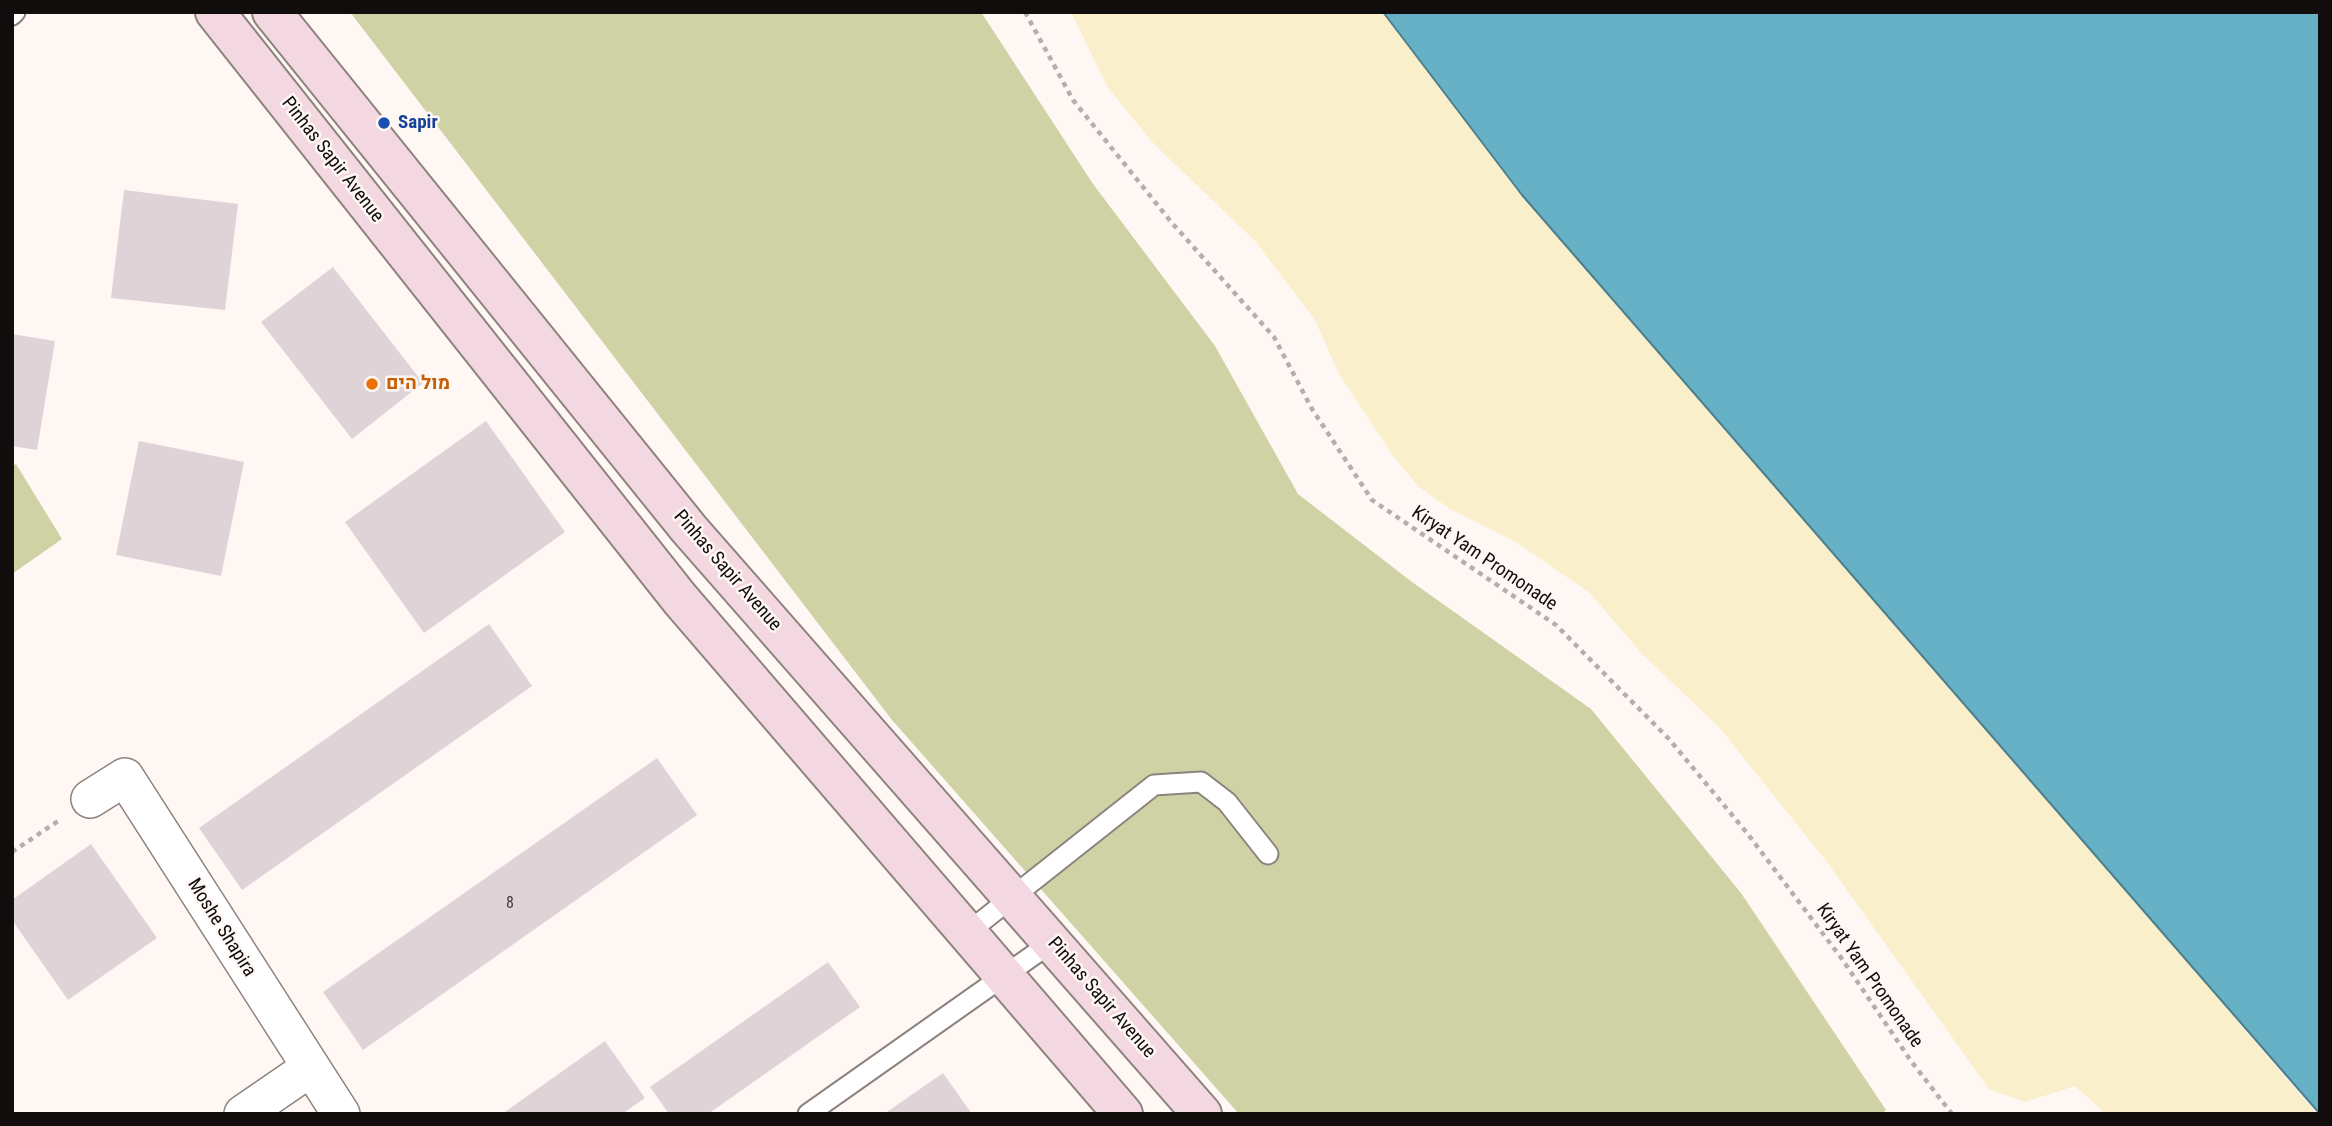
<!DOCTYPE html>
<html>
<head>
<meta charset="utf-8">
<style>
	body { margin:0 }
	#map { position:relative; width:2332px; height:1126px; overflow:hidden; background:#fef7f4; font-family:"Roboto Condensed",sans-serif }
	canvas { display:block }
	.frame { position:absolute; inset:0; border:14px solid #110d0c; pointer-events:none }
</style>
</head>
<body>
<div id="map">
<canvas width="2332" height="1126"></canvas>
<div class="frame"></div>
</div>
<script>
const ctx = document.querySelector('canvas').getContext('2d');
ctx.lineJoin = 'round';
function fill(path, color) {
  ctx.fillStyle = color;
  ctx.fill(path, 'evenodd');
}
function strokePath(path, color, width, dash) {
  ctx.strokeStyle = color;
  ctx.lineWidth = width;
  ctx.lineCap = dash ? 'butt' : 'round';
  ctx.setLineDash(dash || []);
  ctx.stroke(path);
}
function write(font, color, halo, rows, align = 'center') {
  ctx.font = font + ' "Roboto Condensed",Heebo,sans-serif';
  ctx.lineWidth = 5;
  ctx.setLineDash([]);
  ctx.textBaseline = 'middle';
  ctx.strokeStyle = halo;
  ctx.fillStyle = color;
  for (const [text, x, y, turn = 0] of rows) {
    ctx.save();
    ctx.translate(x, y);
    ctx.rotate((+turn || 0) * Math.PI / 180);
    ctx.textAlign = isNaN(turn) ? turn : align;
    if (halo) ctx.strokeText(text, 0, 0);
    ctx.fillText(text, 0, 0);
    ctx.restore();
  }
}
fill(new Path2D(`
	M 350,12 L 981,12 L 1093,184 L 1215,346 L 1298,494 L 1412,582 L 1591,709 L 1741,893 L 1886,1110 L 1882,1114 L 1239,1114 L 892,720 Z
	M 16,464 L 62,539 L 12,574 L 12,466 Z`), '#cfd2a5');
fill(new Path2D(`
	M 1071,12 L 1412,12 L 2231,1014 L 2317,1114 L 2106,1114 L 2075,1086 L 2025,1102 L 1989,1089 L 1827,862 L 1719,727 L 1642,654 L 1590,593 L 1516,542 L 1450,509 L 1419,487 L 1394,457 L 1339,374 L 1315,320 L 1255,241 L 1155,145 L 1108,88 Z`), '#f9efca');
const water = new Path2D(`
	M 1383,12 L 2320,12 L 2320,1114 L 1522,195 Z`);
fill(water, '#67b1c7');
strokePath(water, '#4d808f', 2);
fill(new Path2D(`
	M 124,190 L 238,204 L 225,310 L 111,298 Z
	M 333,267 L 423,383 L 352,439 L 261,322 Z
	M 12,334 L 55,341 L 37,450 L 12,446 Z
	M 486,421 L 565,532 L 424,633 L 345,522 Z
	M 139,441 L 244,462 L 221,576 L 116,555 Z
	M 489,624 L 532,686 L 242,890 L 199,828 Z
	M 657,758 L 697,815 L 363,1050 L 323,992 Z
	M 91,844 L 157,938 L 68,1000 L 12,920 L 12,900 Z
	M 828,962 L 860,1007 L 708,1114 L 669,1114 L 650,1087 Z
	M 605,1041 L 645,1098 L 622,1114 L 502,1114 Z
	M 943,1073 L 972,1114 L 884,1114 Z`), '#dfd3d8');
const lane = new Path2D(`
	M 12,15 L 15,12
	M 967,933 L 1154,785 L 1201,782 L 1227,802 L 1268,854
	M 808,1114 L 1052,942`);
const street = new Path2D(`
	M 90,799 L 125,777 L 341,1114
	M 243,1114 L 310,1068`);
const secondary = new Path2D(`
	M 215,12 L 680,599 L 1123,1114
	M 272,12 L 689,529 L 1202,1114`);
strokePath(lane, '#8d837e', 23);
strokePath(street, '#8d837e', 40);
strokePath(secondary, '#8d837e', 42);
strokePath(new Path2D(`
	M 1025,12 L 1073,100 L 1172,223 L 1274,337 L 1312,409 L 1372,500 L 1556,625 L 1669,739 L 1747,833 L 1842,959 L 1911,1061 L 1952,1114
	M 12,513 L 13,513
	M 12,852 L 61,819`), '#b4aeac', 4.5, [5, 5]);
strokePath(lane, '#fff', 19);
strokePath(street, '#fff', 37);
strokePath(secondary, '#f4d8e1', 38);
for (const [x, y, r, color] of [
	[384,123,7,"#1a4fb4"],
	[372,384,7,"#e8710a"]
]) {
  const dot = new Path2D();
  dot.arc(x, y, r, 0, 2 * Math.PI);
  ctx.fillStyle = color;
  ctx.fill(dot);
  strokePath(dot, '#fef7f4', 2.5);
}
write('16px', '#443e3f', null, [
	["8",510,904]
]);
write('bold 19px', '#164399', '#fef7f4', [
	["Sapir",398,123]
], 'left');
write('19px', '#110d0c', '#fef7f4', [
	["Pinhas Sapir Avenue",332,160,52],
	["Kiryat Yam Promonade",1484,559,34],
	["Pinhas Sapir Avenue",727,571,49],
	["Moshe Shapira",221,928,58],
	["Kiryat Yam Promonade",1869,976,55],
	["Pinhas Sapir Avenue",1101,998,49]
]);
write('bold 19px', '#c56008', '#fef7f4', [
	["מול הים",386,384]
], 'left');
</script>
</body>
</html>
